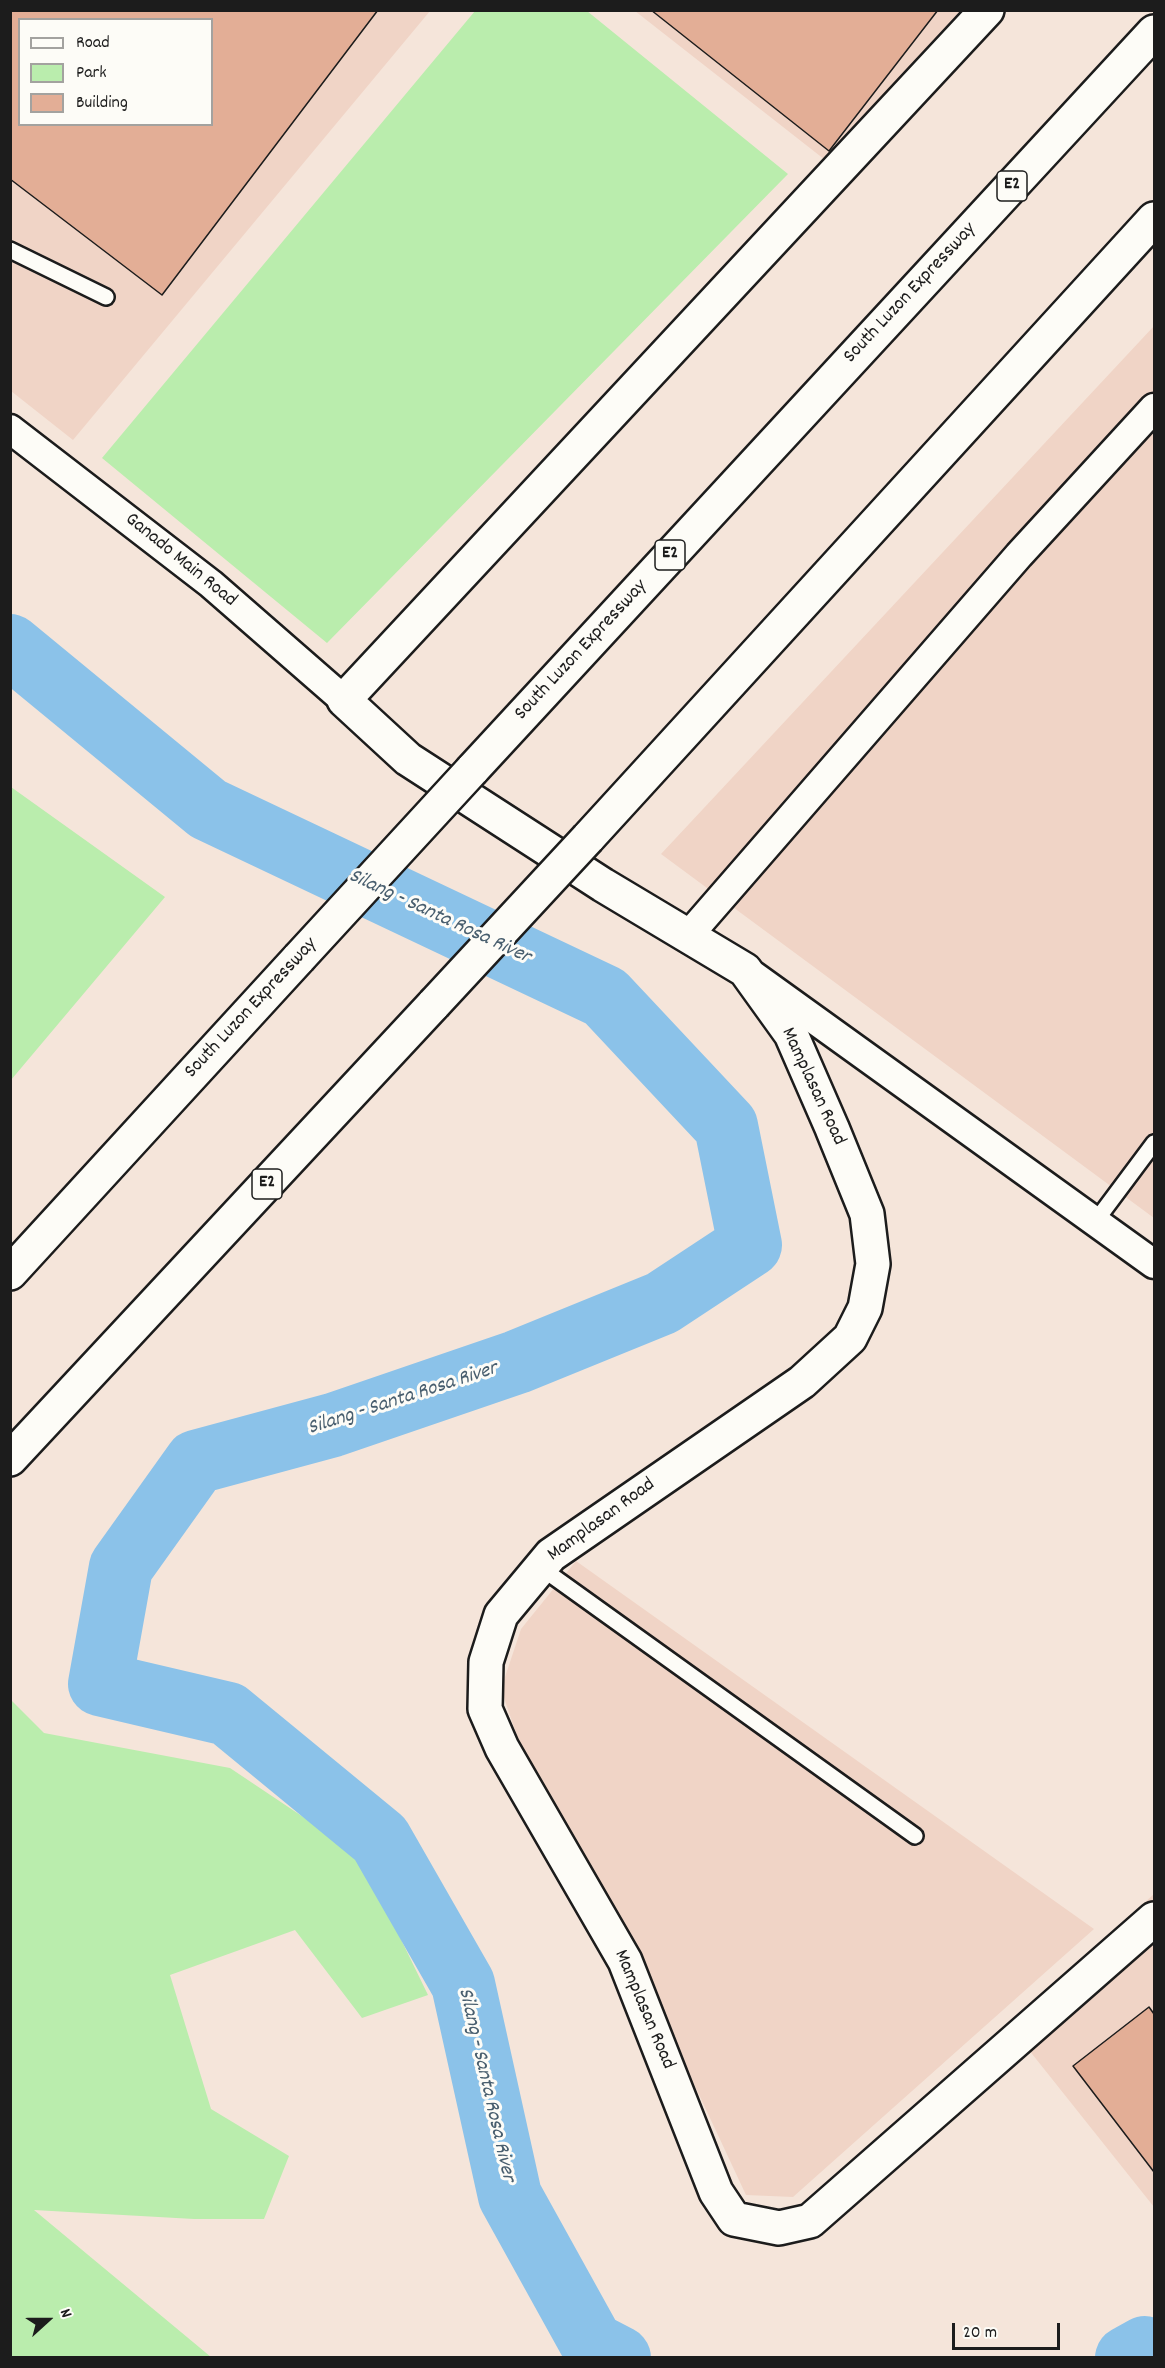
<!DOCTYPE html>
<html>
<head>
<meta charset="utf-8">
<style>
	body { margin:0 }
	#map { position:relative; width:1165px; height:2368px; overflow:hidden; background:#f5e5da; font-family:Dekko,sans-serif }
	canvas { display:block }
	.frame { position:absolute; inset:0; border:12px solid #1c1c1c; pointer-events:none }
	.legend { position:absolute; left:18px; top:18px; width:195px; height:108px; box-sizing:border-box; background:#fdfcf7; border:2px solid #a3a29f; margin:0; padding:8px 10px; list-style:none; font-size:18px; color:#1c1c1c }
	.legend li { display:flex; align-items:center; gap:12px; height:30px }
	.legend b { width:30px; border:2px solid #a3a29f }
	.north { position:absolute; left:18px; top:2290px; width:60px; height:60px; -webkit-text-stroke:4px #fdfcf7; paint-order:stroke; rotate:69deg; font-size:16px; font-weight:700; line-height:24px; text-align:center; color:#1c1c1c }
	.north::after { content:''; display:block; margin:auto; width:21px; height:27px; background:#1c1c1c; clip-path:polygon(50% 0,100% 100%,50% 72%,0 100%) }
	.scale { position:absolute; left:952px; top:2323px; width:108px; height:27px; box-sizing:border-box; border:3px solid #1c1c1c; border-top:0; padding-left:8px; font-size:18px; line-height:21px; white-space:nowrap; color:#1c1c1c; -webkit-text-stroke:4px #fdfcf7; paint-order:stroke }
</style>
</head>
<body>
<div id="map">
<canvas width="1165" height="2368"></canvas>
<div class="frame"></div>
<ul class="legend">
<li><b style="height:8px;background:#fdfcf7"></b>Road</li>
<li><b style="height:16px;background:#baedad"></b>Park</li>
<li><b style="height:16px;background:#e3ae96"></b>Building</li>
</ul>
<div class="north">N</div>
<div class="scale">20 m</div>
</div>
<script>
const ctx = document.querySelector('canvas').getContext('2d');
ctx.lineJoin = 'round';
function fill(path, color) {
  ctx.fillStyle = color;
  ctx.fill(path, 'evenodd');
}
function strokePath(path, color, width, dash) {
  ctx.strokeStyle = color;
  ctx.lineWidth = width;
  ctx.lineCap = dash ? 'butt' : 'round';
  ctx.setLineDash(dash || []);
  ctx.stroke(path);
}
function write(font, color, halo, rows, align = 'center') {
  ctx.font = font + ' Dekko,sans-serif';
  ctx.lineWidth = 6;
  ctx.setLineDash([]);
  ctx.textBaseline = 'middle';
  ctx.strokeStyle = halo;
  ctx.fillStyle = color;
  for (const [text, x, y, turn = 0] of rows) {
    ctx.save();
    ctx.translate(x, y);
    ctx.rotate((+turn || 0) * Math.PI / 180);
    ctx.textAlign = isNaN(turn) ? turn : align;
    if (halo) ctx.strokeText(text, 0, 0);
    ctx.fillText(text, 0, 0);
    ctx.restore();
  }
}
fill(new Path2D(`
	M 10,11 L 430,11 L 73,440 L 11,391 ZM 20,20 L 212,20 L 212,124 L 20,124 Z
	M 635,11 L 967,11 L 829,163 Z
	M 1154,326 L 1154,1218 L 661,854 Z
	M 576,1561 L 1094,1929 L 793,2197 L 746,2195 L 615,1915 L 519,1742 L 501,1689 L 521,1629 Z
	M 1154,1894 L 1154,2207 L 1009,2025 Z`), '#f0d4c6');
fill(new Path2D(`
	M 475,11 L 587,11 L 788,174 L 327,643 L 102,458 Z
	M 11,787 L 165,897 L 11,1080 Z
	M 11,1700 L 44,1733 L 230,1768 L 360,1855 L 428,1995 L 362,2018 L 295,1930 L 170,1975 L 211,2109 L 289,2156 L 264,2219 L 194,2219 L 34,2210 L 211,2357 L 11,2357 Z`), '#baedad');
strokePath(new Path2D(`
	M 10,646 L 208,809 L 605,997 L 726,1126 L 750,1245 L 662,1303 L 517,1362 L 333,1425 L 196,1462 L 121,1567 L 100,1684 L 228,1714 L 380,1839 L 463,1984 L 510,2196 L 592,2344 L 619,2358
	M 1127,2358 L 1145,2348 L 1154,2351`), '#8bc2e9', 64);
const building = new Path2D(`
	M 10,10 L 378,10 L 162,295 L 10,179 ZM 20,20 L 212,20 L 212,124 L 20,124 Z
	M 651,10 L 938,10 L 829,151 Z
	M 1149,2007 L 1154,2014 L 1154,2172 L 1073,2066 Z`);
fill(building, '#e3ae96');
strokePath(building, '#1c1c1c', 1.5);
const service = new Path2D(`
	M 10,250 L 106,297
	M 1095,1222 L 1154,1143
	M 540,1567 L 915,1836`);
const minor = new Path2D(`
	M 10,429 L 211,584 L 344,700
	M 687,937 L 1019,555 L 1154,408
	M 754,976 L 1154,1264`);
const tertiary = new Path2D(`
	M 987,10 L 344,700 L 408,759 L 603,885 L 745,970 L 791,1034 L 832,1128 L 867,1214 L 873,1264 L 865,1308 L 850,1338 L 802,1382 L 551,1555 L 501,1615 L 486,1662 L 485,1709 L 502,1748 L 625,1961 L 716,2192 L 734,2219 L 779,2228 L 810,2221 L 1154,1919`);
const motorway = new Path2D(`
	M 472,770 L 1154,32
	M 588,838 L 1154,219
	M 10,1273 L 299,958
	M 10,1459 L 434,1004`);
strokePath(service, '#1c1c1c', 20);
strokePath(minor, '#1c1c1c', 33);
strokePath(tertiary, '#1c1c1c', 38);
strokePath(motorway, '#1c1c1c', 38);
strokePath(service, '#fdfcf7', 15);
strokePath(minor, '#fdfcf7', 28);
strokePath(tertiary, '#fdfcf7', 33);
strokePath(motorway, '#fdfcf7', 33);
const motorwayBridge = new Path2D(`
	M 299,958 L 472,770
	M 434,1004 L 588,838`);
strokePath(motorwayBridge, '#1c1c1c', 38, []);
strokePath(motorwayBridge, '#fdfcf7', 33);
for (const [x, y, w] of [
	[1012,186,30],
	[670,555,30],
	[267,1184,30]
]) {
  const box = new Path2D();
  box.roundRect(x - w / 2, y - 15, w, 30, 4.5);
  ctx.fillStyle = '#fdfcf7';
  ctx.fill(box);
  strokePath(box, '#1c1c1c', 1.5);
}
write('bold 18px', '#1c1c1c', null, [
	["E2",1012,186],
	["E2",670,555],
	["E2",267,1184]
]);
write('20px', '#1c1c1c', '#fdfcf7', [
	["South Luzon Expressway",911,294,-47],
	["Ganado Main Road",180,561,39],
	["South Luzon Expressway",582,651,-47],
	["South Luzon Expressway",252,1009,-47],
	["Mamplasan Road",812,1087,65],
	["Mamplasan Road",602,1521,-36],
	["Mamplasan Road",643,2010,67]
]);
write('italic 21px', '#485e6e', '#fdfcf7', [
	["Silang - Santa Rosa River",439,918,25],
	["Silang - Santa Rosa River",403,1400,-18],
	["Silang - Santa Rosa River",485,2085,77]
]);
</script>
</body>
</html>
